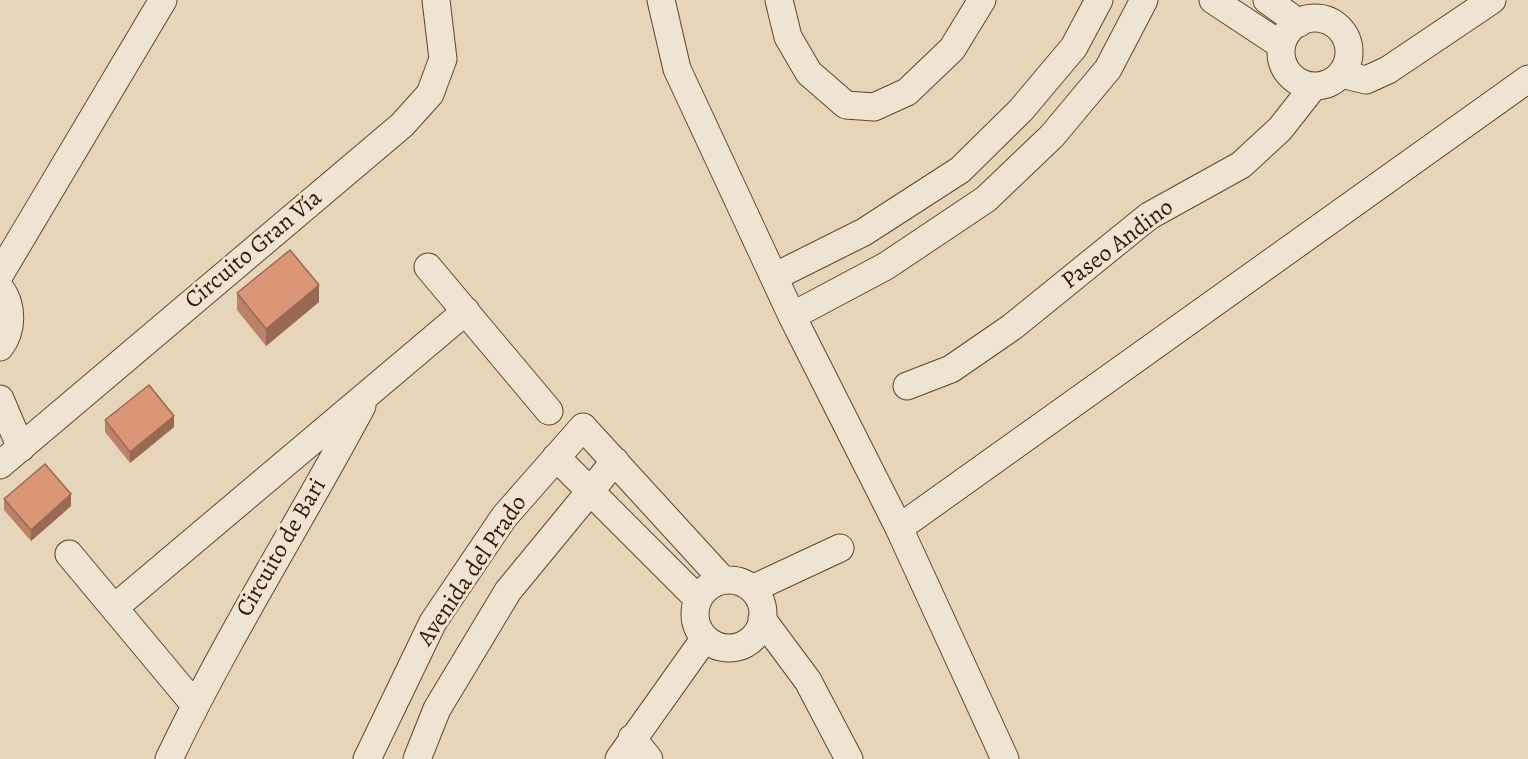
<!DOCTYPE html>
<html>
<head>
<meta charset="utf-8">
<style>
	body { margin:0 }
	canvas { display:block; background:#e6d5b8 }
</style>
</head>
<body>
<canvas width="1528" height="759"></canvas>
<script>
const ctx = document.querySelector('canvas').getContext('2d');
ctx.lineJoin = 'round';
function strokePath(path, color, width, dash) {
  ctx.strokeStyle = color;
  ctx.lineWidth = width;
  ctx.lineCap = dash ? 'butt' : 'round';
  ctx.setLineDash(dash || []);
  ctx.stroke(path);
}
function fill(path, color) {
  ctx.fillStyle = color;
  ctx.fill(path, 'evenodd');
}
function write(font, color, halo, rows, align = 'center') {
  ctx.font = font + ' Alegreya,serif';
  ctx.lineWidth = 6;
  ctx.setLineDash([]);
  ctx.textBaseline = 'middle';
  ctx.strokeStyle = halo;
  ctx.fillStyle = color;
  for (const [text, x, y, turn = 0] of rows) {
    ctx.save();
    ctx.translate(x, y);
    ctx.rotate((+turn || 0) * Math.PI / 180);
    ctx.textAlign = isNaN(turn) ? turn : align;
    if (halo) ctx.strokeText(text, 0, 0);
    ctx.fillText(text, 0, 0);
    ctx.restore();
  }
}
const minor = new Path2D(`
	M 661,0 L 677,69 L 792,316 L 899,528 L 1005,759
	M 779,0 L 788,37 L 809,73 L 846,105 L 874,107 L 907,92 L 952,49 L 982,0
	M 1213,0 L 1281,45
	M 1267,0 L 1299,23
	M1281 52a34 34 0 1 1 68 0a34 34 0 1 1-68 0Z
	M 1341,74 L 1366,80 L 1388,70 L 1492,0
	M 428,267 L 549,411
	M 0,274 L 163,0
	M 774,277 L 864,232 L 960,170 L 1021,110 L 1074,47 L 1099,0
	M 0,288 C 13,305 13,330 0,347
	M 792,316 L 886,266 L 986,199 L 1052,136 L 1108,69 L 1144,0
	M 907,386 L 951,369 L 1012,327 L 1149,216 L 1241,165 L 1280,129 L 1313,87
	M 0,399 L 21,448
	M 556,457 L 698,599
	M 0,465 L 402,125 L 430,94 L 443,59 L 436,0
	M 899,528 L 1528,79
	M 69,554 L 195,705
	M695 614a34 34 0 1 1 68 0a34 34 0 1 1-68 0Z
	M 752,589 L 840,548
	M 114,608 L 466,311
	M 762,619 L 808,681 L 849,759
	M 632,738 L 649,759
	M 169,759 C 227,637 299,524 362,406
	M 367,759 L 433,622 L 504,517 L 583,427 L 723,580
	M 417,759 L 437,709 L 508,591 L 615,461
	M 619,759 L 705,638`);
strokePath(minor, '#60462e', 29);
strokePath(minor, '#efe4d1', 27);
fill(new Path2D(`
	M 237,293 L 319,302 L 266,346 L 237,310 Z
	M 105,420 L 174,427 L 130,463 L 105,432 Z
	M 4,499 L 71,506 L 31,541 L 4,510 Z`), '#bc8166');
fill(new Path2D(`
	M 319,285 L 319,302 L 266,346 L 266,329 Z
	M 174,416 L 174,427 L 130,463 L 130,452 Z
	M 71,494 L 71,506 L 31,541 L 31,530 Z`), '#996953');
const building = new Path2D(`
	M 290,250 L 319,285 L 266,329 L 237,293 Z
	M 149,385 L 174,416 L 130,452 L 105,420 Z
	M 45,464 L 71,494 L 31,530 L 4,499 Z`);
fill(building, '#db9677');
strokePath(building, '#996953', 1.5);
write('24px', '#341700', '#efe4d1', [
	["Paseo Andino",1118,245,-37],
	["Circuito Gran Vía",254,250,-40],
	["Circuito de Bari",282,548,-60],
	["Avenida del Prado",473,571,-56]
]);
</script>
</body>
</html>
